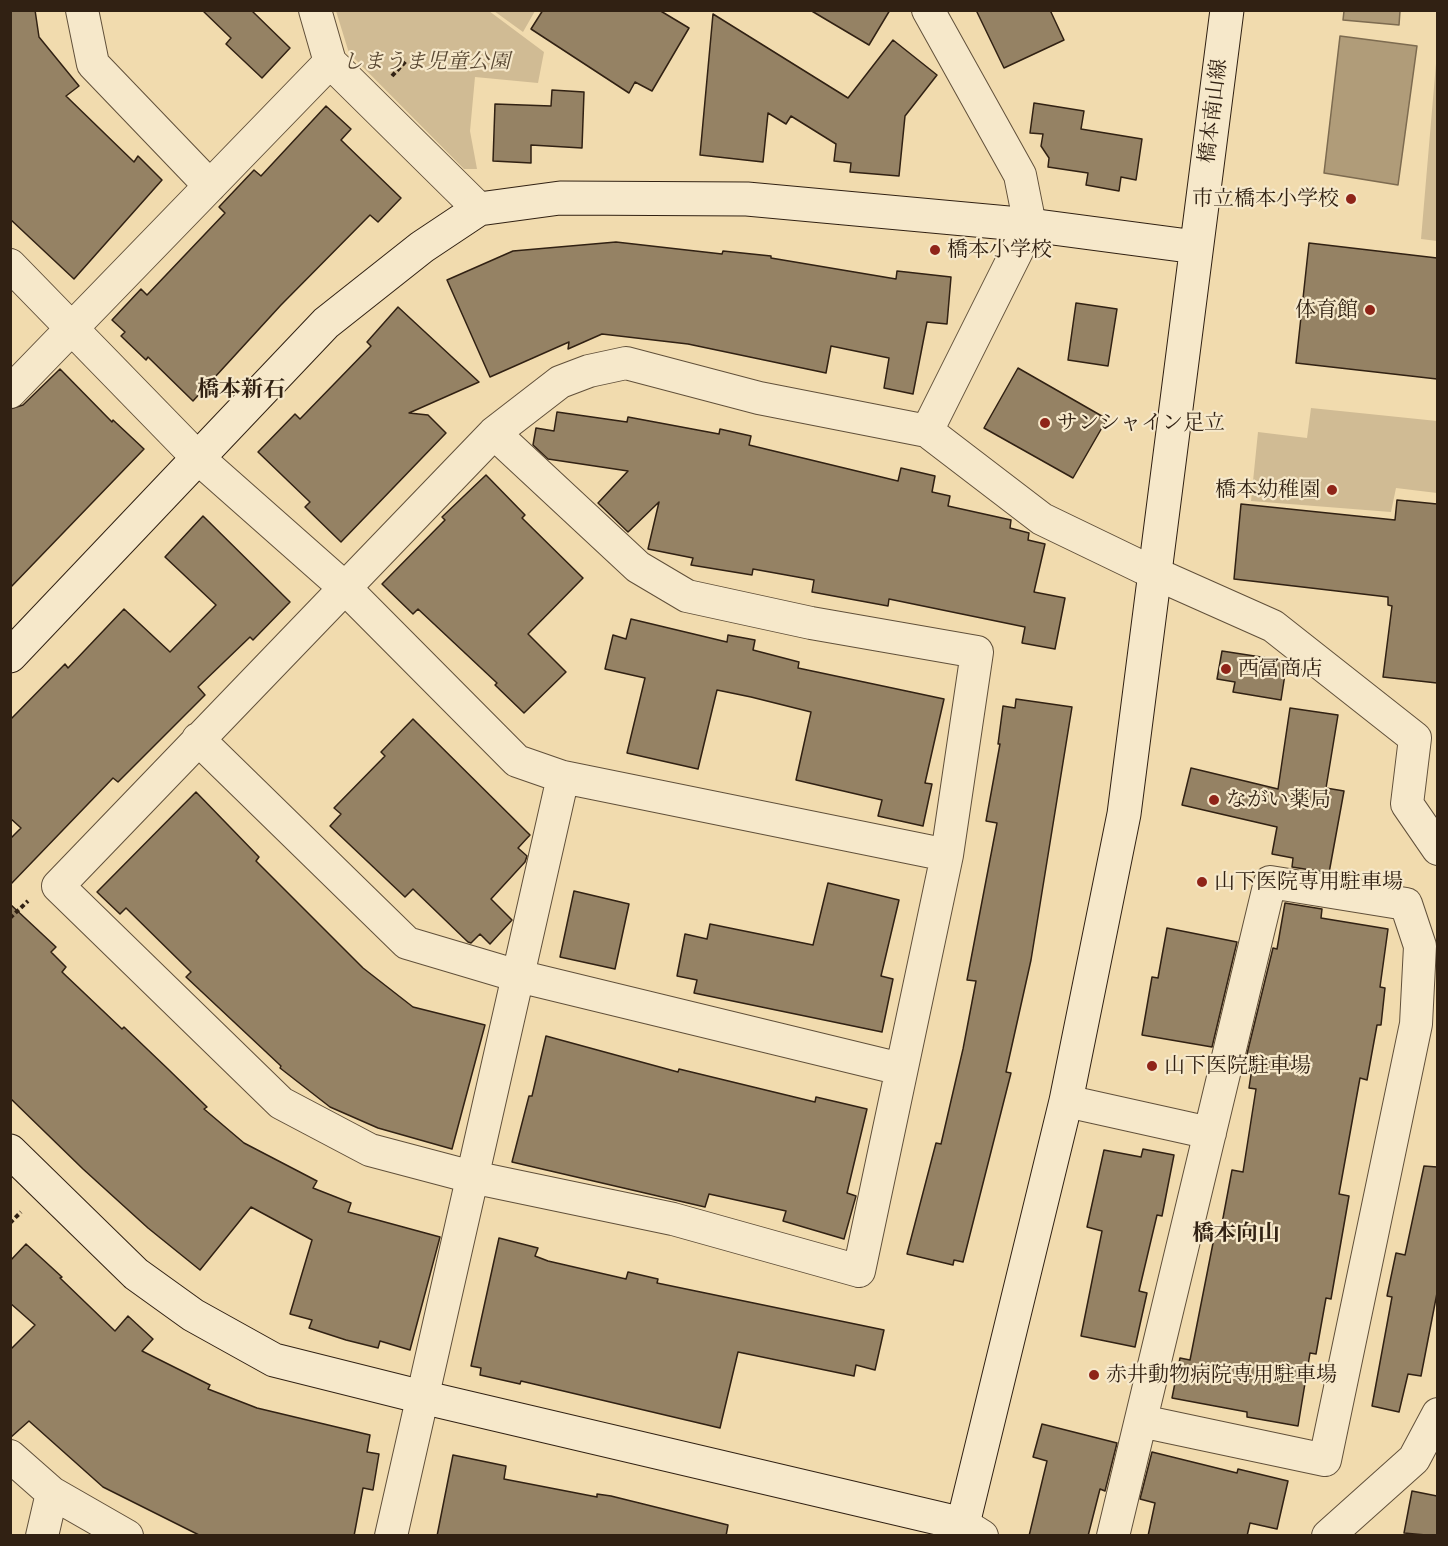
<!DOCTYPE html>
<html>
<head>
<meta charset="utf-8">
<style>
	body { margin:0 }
	#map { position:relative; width:1448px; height:1546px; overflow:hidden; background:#f1dbae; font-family:"Old Standard TT",serif }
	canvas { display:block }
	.frame { position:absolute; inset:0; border:12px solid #312113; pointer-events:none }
</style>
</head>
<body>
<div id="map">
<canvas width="1448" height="1546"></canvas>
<div class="frame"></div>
</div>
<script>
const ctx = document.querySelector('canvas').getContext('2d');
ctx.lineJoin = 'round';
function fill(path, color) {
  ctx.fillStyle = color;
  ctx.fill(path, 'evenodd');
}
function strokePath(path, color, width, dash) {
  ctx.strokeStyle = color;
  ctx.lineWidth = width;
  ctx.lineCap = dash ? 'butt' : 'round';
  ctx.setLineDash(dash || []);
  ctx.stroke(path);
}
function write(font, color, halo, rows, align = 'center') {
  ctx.font = font + ' "Old Standard TT","Noto Serif JP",serif';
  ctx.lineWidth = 4.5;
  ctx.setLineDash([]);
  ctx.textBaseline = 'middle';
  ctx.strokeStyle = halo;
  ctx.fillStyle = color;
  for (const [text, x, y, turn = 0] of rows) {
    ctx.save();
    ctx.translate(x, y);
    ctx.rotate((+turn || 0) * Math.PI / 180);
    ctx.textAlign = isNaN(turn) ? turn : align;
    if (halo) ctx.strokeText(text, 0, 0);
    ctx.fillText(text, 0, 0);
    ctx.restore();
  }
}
fill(new Path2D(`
	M 336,11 L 489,11 L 544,52 L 538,83 L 475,77 L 470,131 L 477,169 L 464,169 L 349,53 Z
	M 494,11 L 535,11 L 523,32 Z
	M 1437,52 L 1438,241 L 1437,241 L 1421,239 Z
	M 1311,408 L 1437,421 L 1437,493 L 1396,488 L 1391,512 L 1251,501 L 1258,432 L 1307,438 Z`), '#d0bb94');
const water = new Path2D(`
	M 1344,11 L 1400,11 L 1399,25 L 1343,20 Z
	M 1340,36 L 1417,46 L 1398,185 L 1324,173 Z`);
fill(water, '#b09c79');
strokePath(water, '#7d6b50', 1.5);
const building = new Path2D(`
	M 10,10 L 35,10 L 39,37 L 79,86 L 66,96 L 134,162 L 138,156 L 162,180 L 74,279 L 10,219 Z
	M 202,10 L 251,10 L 290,48 L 262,78 L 226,44 L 231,38 Z
	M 543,10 L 659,10 L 689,28 L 652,91 L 635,82 L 629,93 L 531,29 Z
	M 810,10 L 890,10 L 869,45 Z
	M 976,10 L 1050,10 L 1064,40 L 1004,68 Z
	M 713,14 L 848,98 L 893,40 L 937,75 L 905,116 L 899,176 L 850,172 L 851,163 L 834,161 L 836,144 L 791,116 L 786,124 L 768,113 L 763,162 L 700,155 Z
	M 552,90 L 584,92 L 582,148 L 531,145 L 531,163 L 493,161 L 495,104 L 551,106 Z
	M 1034,103 L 1084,111 L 1081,129 L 1142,139 L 1136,180 L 1121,177 L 1119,191 L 1086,185 L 1088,173 L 1048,167 L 1049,158 L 1041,146 L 1043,134 L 1030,133 Z
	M 326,106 L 351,129 L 341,140 L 401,198 L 378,222 L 370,215 L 281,305 L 193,401 L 148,357 L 146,360 L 121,336 L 125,332 L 112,320 L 141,289 L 147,295 L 225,213 L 219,207 L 254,170 L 261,176 Z
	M 616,242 L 722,254 L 723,251 L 771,256 L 771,258 L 896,279 L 897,271 L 951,277 L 947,324 L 927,322 L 913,394 L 884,388 L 889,358 L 831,346 L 826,373 L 688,344 L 602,334 L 568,349 L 569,342 L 490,377 L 447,280 L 513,251 Z
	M 1309,243 L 1437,258 L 1437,379 L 1296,363 Z
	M 1076,303 L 1117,309 L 1108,366 L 1068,360 Z
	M 398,307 L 479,382 L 409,413 L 428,415 L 446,433 L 341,542 L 305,507 L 310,502 L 258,452 L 295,414 L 300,419 L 371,346 L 367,342 Z
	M 1018,368 L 1107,419 L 1073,478 L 984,428 Z
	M 60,369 L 112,422 L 113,420 L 144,449 L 10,588 L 10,409 L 23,405 Z
	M 557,412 L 627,422 L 628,417 L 719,434 L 720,429 L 751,436 L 749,445 L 898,481 L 901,468 L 935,476 L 932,492 L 950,496 L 948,506 L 1011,520 L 1010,528 L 1029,533 L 1028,540 L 1045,544 L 1034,592 L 1065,598 L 1055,649 L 1022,643 L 1025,627 L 889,599 L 888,606 L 812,592 L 814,580 L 753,569 L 752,575 L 691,565 L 693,558 L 648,549 L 659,502 L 628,532 L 598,503 L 628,471 L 548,459 L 533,445 L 536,428 L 554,431 Z
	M 486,475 L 525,515 L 522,518 L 583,578 L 528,634 L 566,672 L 524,713 L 495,685 L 497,683 L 418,609 L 413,614 L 382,584 L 445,520 L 442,517 Z
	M 1397,500 L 1437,504 L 1437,683 L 1383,677 L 1392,606 L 1388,605 L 1388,597 L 1234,579 L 1241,504 L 1395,520 Z
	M 203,516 L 290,602 L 253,640 L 250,637 L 198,687 L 205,695 L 118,782 L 113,778 L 10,885 L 10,839 L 21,828 L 10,818 L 10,720 L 65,664 L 68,668 L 124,609 L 170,652 L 216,605 L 165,557 Z
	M 631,619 L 727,642 L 728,635 L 755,640 L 753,650 L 799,662 L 798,668 L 944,699 L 925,783 L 932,784 L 923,826 L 878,816 L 882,800 L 796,780 L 811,712 L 751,697 L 717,690 L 698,769 L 627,753 L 645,678 L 605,669 L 613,635 L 626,639 Z
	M 1222,651 L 1287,661 L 1281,700 L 1233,692 L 1235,682 L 1217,679 Z
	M 1016,699 L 1072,707 L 1031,960 L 1006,1072 L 1011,1073 L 963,1262 L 954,1260 L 953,1265 L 907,1254 L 936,1143 L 941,1144 L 963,1049 L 976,981 L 967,980 L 997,823 L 986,821 L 1000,744 L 998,744 L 1003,706 L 1015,708 Z
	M 1290,708 L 1338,715 L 1326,788 L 1344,791 L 1329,873 L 1292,867 L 1293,858 L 1272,854 L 1277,827 L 1182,805 L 1191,768 L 1278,789 Z
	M 413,719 L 530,835 L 518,848 L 527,856 L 525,862 L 491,899 L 512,920 L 490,944 L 480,934 L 471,943 L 468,942 L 413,889 L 405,897 L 330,826 L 341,814 L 334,808 L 385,756 L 381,752 Z
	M 196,792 L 259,857 L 256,861 L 363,968 L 413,1007 L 485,1025 L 452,1149 L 378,1128 L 330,1107 L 280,1068 L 281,1066 L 186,977 L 191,972 L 126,908 L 120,914 L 97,892 Z
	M 828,883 L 899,900 L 881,976 L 893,979 L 882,1032 L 694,993 L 697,980 L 677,976 L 685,934 L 707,939 L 710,924 L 813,945 Z
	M 574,891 L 629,904 L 615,969 L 560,957 Z
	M 1285,903 L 1322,909 L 1321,918 L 1388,929 L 1380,987 L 1385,988 L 1381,1025 L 1377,1025 L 1367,1080 L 1360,1078 L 1339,1194 L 1349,1196 L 1338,1259 L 1331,1299 L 1326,1298 L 1316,1354 L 1310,1353 L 1298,1426 L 1247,1417 L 1247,1412 L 1172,1398 L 1180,1358 L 1190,1360 L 1215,1233 L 1220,1234 L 1232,1170 L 1243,1172 L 1256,1089 L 1249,1088 L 1254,1055 L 1247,1054 L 1273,948 L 1277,949 Z
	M 10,904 L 56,947 L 51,952 L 66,967 L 62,972 L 122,1029 L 124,1027 L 168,1069 L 207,1107 L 204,1109 L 244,1143 L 317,1181 L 313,1188 L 351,1203 L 348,1212 L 440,1237 L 410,1350 L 380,1341 L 378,1348 L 346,1340 L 309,1328 L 312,1320 L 290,1314 L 312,1240 L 251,1207 L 200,1270 L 148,1228 L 83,1169 L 10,1098 Z
	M 1167,928 L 1237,942 L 1212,1047 L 1142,1035 L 1152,977 L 1158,978 Z
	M 546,1036 L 678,1072 L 679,1069 L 815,1102 L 816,1097 L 867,1109 L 847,1193 L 856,1196 L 844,1239 L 783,1221 L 786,1211 L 709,1194 L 705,1207 L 512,1162 L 529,1096 L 532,1096 Z
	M 1143,1149 L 1174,1155 L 1162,1216 L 1157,1215 L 1139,1291 L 1147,1293 L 1135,1347 L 1081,1336 L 1102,1231 L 1087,1227 L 1104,1150 L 1141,1157 Z
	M 1424,1166 L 1437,1167 L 1437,1293 L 1421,1376 L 1408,1374 L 1399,1412 L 1372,1406 L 1392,1297 L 1387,1296 L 1396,1253 L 1405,1255 Z
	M 499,1238 L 538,1248 L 535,1256 L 548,1261 L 626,1279 L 628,1272 L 658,1279 L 657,1283 L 884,1330 L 875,1370 L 856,1365 L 854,1376 L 738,1352 L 720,1428 L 521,1381 L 520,1384 L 480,1375 L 481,1368 L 471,1366 Z
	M 26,1244 L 62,1277 L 60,1278 L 115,1331 L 128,1316 L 153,1339 L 142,1351 L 210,1385 L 208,1389 L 257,1408 L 370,1435 L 367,1452 L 379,1454 L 373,1490 L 363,1488 L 354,1536 L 201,1536 L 103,1487 L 29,1421 L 10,1438 L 10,1350 L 35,1325 L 10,1303 L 10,1261 Z
	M 1042,1424 L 1117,1443 L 1105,1491 L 1100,1489 L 1088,1536 L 1029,1536 L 1047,1461 L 1033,1457 Z
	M 1152,1452 L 1237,1473 L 1238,1469 L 1288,1481 L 1277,1529 L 1250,1523 L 1247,1536 L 1148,1536 L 1155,1503 L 1140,1499 Z
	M 453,1455 L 506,1466 L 504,1479 L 597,1497 L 597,1494 L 611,1496 L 728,1525 L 726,1536 L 437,1536 Z
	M 1412,1491 L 1437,1496 L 1437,1536 L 1404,1533 Z`);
fill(building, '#958264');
strokePath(building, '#312113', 1.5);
const street = new Path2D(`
	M 82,10 L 93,64 L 210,186
	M 315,10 L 330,62 L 479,209
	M 10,265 L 198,458 L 345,588 L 517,761 L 563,777 L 947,855
	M 10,392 L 330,62
	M 927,431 L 1030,225 L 1020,175 L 928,10
	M 494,433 L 638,567 L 687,596 L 811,623 L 977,652 L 947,855 L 859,1271 L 673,1219 L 472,1177 L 370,1150 L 281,1103 L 58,886 L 494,433 L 560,382 L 589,371 L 626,363 L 759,398 L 927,431 L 1042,519 L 1154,573 L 1273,626 L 1415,738 L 1407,804 L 1438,849
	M 198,739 L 407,943 L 518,976 L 901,1069
	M 1066,1101 L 1210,1133
	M 10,1456 L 52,1493 L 127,1536
	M 963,1524 L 982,1536
	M 42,1536 L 52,1493
	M 391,1536 L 563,777
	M 1113,1536 L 1270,882 L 1406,904 L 1420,946 L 1416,1024 L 1325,1460 L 1141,1421
	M 1328,1536 L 1414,1459 L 1438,1414`);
const secondary = new Path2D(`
	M 10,656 L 326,323 L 422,247 L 479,209 L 560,198 L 747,199 L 1030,225 L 1196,247
	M 10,1151 L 136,1274 L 193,1315 L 274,1360 L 422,1397 L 963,1524
	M 960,1536 L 1066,1101 L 1124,814 L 1227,10`);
strokePath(street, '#61503a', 34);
strokePath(secondary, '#312113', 35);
strokePath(new Path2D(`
	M 392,76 L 406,61
	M 10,918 L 28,901
	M 10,1223 L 21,1212`), '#312113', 4, [4.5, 3]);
strokePath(street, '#f6e8ca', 32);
strokePath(secondary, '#f6e8ca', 33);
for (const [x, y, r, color] of [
	[1351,199,6,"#8f2418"],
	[935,250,6,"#8f2418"],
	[1370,310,6,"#8f2418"],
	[1045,423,6,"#8f2418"],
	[1332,490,6,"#8f2418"],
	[1226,669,6,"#8f2418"],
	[1214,800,6,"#8f2418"],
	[1202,882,6,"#8f2418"],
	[1152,1066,6,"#8f2418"],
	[1094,1375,6,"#8f2418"]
]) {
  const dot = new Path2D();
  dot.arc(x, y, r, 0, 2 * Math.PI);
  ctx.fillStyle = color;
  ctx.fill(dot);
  strokePath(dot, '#f6e8ca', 2);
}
write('italic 21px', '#594833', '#f6e8ca', [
	["しまうま児童公園",426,62]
]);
write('21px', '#312113', '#f6e8ca', [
	["橋本南山線",1214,111,-83]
]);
write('21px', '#312113', '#f6e8ca', [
	["市立橋本小学校",1339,199,"right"],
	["橋本小学校",947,250],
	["体育館",1358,310,"right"],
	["サンシャイン足立",1057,423],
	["橋本幼稚園",1320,490,"right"],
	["西冨商店",1238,669],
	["ながい薬局",1226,800],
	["山下医院専用駐車場",1214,882],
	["山下医院駐車場",1164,1066],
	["赤井動物病院専用駐車場",1106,1375]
], 'left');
write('bold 22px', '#312113', '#f6e8ca', [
	["橋本新石",241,390],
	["橋本向山",1236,1234]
]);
</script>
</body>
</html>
